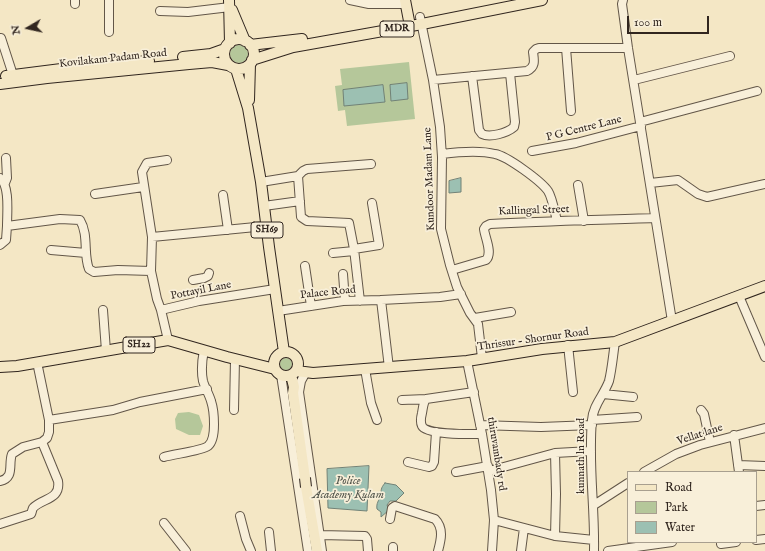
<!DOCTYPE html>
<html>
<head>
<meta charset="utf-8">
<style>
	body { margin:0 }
	#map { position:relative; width:765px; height:551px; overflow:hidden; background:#f4e7c5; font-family:"IM FELL English",serif }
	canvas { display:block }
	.legend { position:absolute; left:627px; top:471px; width:130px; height:72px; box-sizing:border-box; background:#f8efd9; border:1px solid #a89f8f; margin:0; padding:5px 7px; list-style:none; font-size:12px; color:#31261f }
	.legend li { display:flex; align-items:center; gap:8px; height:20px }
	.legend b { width:20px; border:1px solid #a89f8f }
	.north { position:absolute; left:8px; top:8px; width:40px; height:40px; -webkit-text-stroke:3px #f8efd9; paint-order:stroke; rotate:261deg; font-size:11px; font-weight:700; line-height:16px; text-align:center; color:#31261f }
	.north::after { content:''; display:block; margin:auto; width:14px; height:18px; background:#31261f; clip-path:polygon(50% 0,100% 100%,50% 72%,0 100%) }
	.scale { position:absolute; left:627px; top:16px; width:82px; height:18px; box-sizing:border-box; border:2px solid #31261f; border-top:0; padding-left:5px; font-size:12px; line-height:14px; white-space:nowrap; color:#31261f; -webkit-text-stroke:3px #f8efd9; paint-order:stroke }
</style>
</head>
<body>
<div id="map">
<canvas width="765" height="551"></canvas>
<ul class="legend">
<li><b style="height:5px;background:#f4e7c5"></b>Road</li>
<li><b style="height:11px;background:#b5c79a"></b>Park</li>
<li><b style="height:11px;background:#9cc0b2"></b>Water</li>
</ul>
<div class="north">N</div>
<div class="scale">100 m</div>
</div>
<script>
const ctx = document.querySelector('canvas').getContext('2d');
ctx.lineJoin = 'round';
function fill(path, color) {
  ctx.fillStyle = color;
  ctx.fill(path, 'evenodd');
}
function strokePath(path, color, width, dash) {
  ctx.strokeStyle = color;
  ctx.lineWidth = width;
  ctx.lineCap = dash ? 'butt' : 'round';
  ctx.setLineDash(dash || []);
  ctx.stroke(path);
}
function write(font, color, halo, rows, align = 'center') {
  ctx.font = font + ' "IM FELL English",serif';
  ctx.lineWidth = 3.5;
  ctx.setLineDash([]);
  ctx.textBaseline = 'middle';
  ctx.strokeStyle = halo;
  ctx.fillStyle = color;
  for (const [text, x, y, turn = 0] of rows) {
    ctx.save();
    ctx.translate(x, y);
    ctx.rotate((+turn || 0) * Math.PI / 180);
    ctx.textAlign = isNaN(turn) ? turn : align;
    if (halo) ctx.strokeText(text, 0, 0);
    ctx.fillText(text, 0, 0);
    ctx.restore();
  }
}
fill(new Path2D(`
	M230 54a9 9 0 1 1 18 0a9 9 0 1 1-18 0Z
	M 409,62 L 415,119 L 347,126 L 345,110 L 338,111 L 335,86 L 342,85 L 340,69 Z
	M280 364a6 6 0 1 1 12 0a6 6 0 1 1-12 0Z
	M 189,412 L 199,415 L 203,426 L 200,435 L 189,435 L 176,429 L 175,419 L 178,413 Z`), '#b5c79a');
const water = new Path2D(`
	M 407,83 L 408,99 L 391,101 L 390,85 Z
	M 383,85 L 385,102 L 344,106 L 343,90 Z
	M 461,178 L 461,192 L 449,193 L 449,181 Z
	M 369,466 L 367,511 L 328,508 L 327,469 Z
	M 385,483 L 396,485 L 404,493 L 396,501 L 390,501 L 387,505 L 389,510 L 381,517 L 381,512 L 377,509 C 376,503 379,501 380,496 C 382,489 380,489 385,483 Z`);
fill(water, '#9cc0b2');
strokePath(water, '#718277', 1);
const minor = new Path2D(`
	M 75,0 L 75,4
	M 109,0 L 109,32
	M 350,0 L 369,4 L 406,4
	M 623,0 L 622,4 L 628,48 L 672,321
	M 160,11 L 188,12 L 230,7
	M 420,17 L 433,80 L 440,127 L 442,157 L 441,229 L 450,265 L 457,287 L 470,313 L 478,324 L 482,358
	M 1,38 L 13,75
	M 566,48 L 571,111
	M 472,76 L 479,130 L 482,134 C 490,138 507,133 514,127 L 515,122 L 510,73
	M 433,80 L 527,71 C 536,67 534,60 533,52 L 536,49 L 539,48 L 628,48
	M 634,80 L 730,56
	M 640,122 L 757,91
	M 532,151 L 576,143 L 641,126
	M 442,154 C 457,152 480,150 495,154 C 507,156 541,181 548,191 C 552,197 555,213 557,221
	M 298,176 L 303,171 L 307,169 L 371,164
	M 0,178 C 10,186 7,213 7,226 L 60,219 L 80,220 C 89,235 83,254 89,269 L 94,272 L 118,270 L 151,271 L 157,299 L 161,310
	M 261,182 L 298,176 L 301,217 L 307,221 L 349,223 L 354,249 L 360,301
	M 5,183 L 7,178 L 6,158
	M 650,183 L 678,180 L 698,194 L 707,197 L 765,184
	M 578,185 L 584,221
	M 95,194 L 143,187
	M 223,195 L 228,230
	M 264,206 L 300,201
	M 152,237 L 266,226
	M 0,245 L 6,240 L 7,226
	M 354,249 L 379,245 L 372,203
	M 51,250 L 86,253
	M 333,253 L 354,251
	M 305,266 L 311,306
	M 452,270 L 486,260 C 493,253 485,238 484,229 L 486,226 L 490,224 C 545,221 600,220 655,218
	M 151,271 L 152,237 L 142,172 L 147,163 L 167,160
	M 343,274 L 345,301
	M 193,280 L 204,278 L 208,276 L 209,273
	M 739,296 L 765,357
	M 103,310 L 106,351
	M 278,311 L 343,301 L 381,300
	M 475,318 L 511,312
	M 168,340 L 161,310 L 199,301 L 275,289
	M 568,345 L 573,392
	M 467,361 L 482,434 L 491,490 L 494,520 L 492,551
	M 389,368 L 381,300 L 440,297 L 461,294
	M 365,369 L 371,403 L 377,420
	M 306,372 L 301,381 L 299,392 L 322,551
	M 281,375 L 308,551
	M 474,392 L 426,399 C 423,403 423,408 422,413 C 421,417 420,422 422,426 C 426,435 472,434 482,434
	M 603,394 L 633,397
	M 402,400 L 426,399
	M 234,410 L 235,359
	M 701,410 L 704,414 L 710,442
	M 49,420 L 113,410 L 140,402 L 207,389
	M 592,420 L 637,417
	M 480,425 L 541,427 L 592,425
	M 734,435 L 739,472
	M 164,457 C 174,454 201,451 208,446 C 217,439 214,410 211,401 C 209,394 205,388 203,381 C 201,371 202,360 204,350
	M 408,462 L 429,467 L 432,466 L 434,462 L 436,432
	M 738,465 L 765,466
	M 489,471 L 555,453 L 591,451
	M 456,472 L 488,466
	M 644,472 L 676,454 L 700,445 L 765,428
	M 0,481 C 15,478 8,464 12,454 L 23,447 L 42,442
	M 594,505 L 628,483
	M 756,506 L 765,505
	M 240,516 L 246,539 L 251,551
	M 390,519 L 392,508 L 395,506 L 435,519 C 444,528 441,540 438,551
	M 494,520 L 555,536 L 594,540
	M 164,523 L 186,551
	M 0,524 L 31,514 C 32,512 32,510 33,508 C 42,498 61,500 58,481 L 42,442 L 47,438 L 49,432 L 49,420 L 37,362
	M 269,532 L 271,551
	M 320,535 L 365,536 L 367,539 L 368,551
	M 555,536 L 556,494 L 555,453
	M 756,540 L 765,539
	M 721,544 L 736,542
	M 393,551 L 393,547
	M 521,551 L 524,528
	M 594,551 C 595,507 588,463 592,420 C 593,405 604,395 609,381 C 612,369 613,355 615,342
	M 608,551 L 672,542`);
const major = new Path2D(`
	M 229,0 L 230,43
	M 405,0 L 410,26
	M 232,10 L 245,41
	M224 54a15 15 0 1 1 30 0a15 15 0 1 1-30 0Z
	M 250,45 L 302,39
	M 183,57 L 211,54 L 225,49
	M 252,60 L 293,47 L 422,24 L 542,0
	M 236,69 L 248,108 L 261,182 L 269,247 L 284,352
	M 6,76 L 85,66 L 149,61
	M 0,84 L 47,78 L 189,64 L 212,62 L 228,65
	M 249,100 L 250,64
	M274 364a12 12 0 1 1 24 0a12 12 0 1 1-24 0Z
	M 0,367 L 17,366 L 168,340 L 227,357 L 275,369
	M 296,371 L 313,373 L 467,361 L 542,349 L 615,342 L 765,286
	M 291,375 L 294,387 L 293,393 L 305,478
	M 306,487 L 317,551`);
strokePath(minor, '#625648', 10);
strokePath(major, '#31261f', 12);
strokePath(minor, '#f8efd9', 8);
strokePath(major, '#f4e7c5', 10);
const majorBridge = new Path2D(`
	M 305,478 L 306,487`);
strokePath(majorBridge, '#31261f', 12, []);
strokePath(majorBridge, '#f4e7c5', 10);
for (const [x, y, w] of [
	[397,29,34],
	[267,230,32],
	[139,345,32]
]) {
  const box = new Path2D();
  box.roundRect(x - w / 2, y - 8, w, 16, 3);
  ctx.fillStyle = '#f8efd9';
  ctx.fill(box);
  strokePath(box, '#31261f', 1);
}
write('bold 10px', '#31261f', null, [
	["MDR",397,29],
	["SH69",267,230],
	["SH22",139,345]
]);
write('11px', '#31261f', '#f8efd9', [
	["Kovilakam Padam Road",113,59,-6],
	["P G Centre Lane",584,129,-14],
	["Kundoor Madam Lane",430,179,-92],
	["Kallingal Street",534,211,-2],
	["Pottayil Lane",201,291,-11],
	["Palace Road",328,293,-6],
	["Thrissur - Shornur Road",533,340,-8],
	["Vellat lane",700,435,-18],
	["thiruvambady rd",496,454,81],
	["kunnath ln Road",582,456,-90]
]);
write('italic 12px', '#51544b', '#f8efd9', [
	["Police",348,482],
	["Academy Kulam",348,496]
]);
</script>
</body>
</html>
